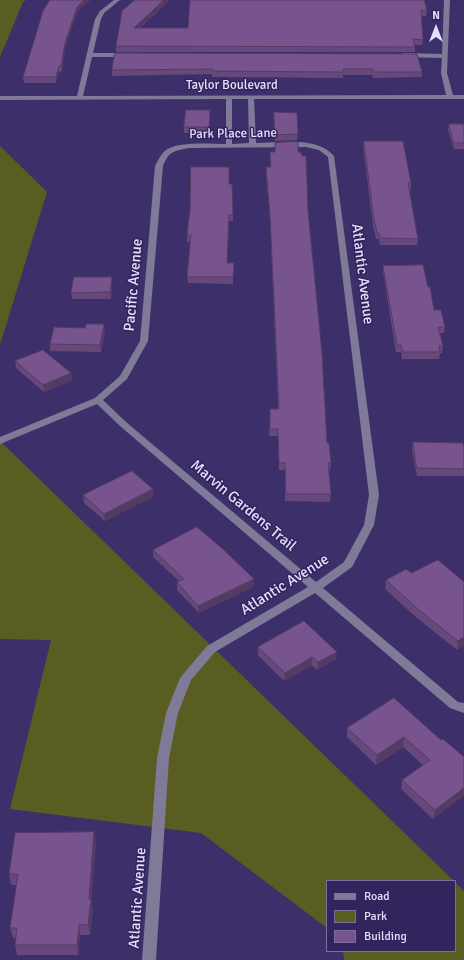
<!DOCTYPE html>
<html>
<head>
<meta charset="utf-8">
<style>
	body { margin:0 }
	#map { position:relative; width:464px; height:960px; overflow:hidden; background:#3d2f69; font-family:Signika,sans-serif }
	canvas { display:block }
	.legend { position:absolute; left:326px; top:880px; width:130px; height:72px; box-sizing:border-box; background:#33245d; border:1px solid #796f9d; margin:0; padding:5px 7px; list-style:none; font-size:12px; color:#e3dffc }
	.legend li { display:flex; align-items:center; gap:8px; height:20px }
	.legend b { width:20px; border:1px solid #796f9d }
	.north { position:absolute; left:416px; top:8px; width:40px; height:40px; -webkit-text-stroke:3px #33245d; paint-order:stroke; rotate:0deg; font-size:11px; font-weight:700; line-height:16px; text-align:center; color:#e3dffc }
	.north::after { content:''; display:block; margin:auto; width:14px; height:18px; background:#e3dffc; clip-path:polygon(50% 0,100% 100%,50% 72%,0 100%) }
</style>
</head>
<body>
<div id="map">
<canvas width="464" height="960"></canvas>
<ul class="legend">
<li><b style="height:5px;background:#7f7a97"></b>Road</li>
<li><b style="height:11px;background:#595d22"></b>Park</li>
<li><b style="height:11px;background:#78548e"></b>Building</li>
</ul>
<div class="north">N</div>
</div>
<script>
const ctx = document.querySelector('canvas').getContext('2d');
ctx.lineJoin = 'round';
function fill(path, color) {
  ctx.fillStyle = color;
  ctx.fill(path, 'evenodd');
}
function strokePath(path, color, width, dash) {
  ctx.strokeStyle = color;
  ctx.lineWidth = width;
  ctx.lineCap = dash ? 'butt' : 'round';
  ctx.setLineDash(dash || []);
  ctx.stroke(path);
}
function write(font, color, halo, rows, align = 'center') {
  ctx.font = font + ' Signika,sans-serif';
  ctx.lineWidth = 3;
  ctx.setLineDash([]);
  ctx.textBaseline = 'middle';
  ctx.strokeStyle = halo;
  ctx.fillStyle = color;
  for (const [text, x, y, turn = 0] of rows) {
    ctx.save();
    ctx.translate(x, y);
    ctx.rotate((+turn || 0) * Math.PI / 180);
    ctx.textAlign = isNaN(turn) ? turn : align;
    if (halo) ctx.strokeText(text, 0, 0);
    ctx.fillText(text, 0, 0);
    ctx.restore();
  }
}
fill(new Path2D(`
	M 0,0 L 26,0 L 23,2 L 0,57 Z
	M 0,146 L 47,192 L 0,345 Z
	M 0,441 L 454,881 L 327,881 L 327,928 L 201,833 L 10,809 L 51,640 L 0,639 Z
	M 455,882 L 464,891 L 464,960 L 344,960 L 343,951 L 455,951 Z`), '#595d22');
fill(new Path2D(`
	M 114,0 L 120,0 L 104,13 L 101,19 L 93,53 L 127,53 L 130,55 L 127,57 L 92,57 L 83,96 L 446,95 L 441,73 L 442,58 L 403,57 L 400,55 L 403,53 L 442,54 L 444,0 L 450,0 L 447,73 L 453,95 L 464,95 L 464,99 L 254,99 L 256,143 C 281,143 317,136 334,156 L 379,495 L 374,525 L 352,567 L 323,588 L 458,702 L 464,703 L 464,713 L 450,708 L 315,593 L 215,652 L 191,680 L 178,713 L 169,758 L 156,960 L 142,960 L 157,758 L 166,713 L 180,678 L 207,646 L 308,587 L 120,426 L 97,404 L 0,444 L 0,437 L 95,398 L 120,376 L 140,341 L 155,166 C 158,160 161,154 166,150 C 179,141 210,144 226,144 L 226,99 L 0,100 L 0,96 L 77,96 L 95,19 L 100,11 ZM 232,99 L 248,99 L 249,143 L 232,144 ZM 306,147 L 319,150 L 328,157 L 369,495 L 364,525 L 344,562 L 316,582 L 126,422 L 103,400 L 127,379 L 148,341 L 163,166 C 169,151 174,151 189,148 Z`), '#7f7a97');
fill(new Path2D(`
	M 50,0 L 90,0 L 77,12 L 65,48 L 62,71 L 59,72 L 56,83 L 24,83 L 23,77 Z
	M 170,0 L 140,28 L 188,28 L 190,0 L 427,10 L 426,16 L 421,16 L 423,40 L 422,45 L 415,45 L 415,52 L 116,52 L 116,46 Z
	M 115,53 L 422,72 L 422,77 L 373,78 L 372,75 L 343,75 L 343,78 L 212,77 L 212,74 L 112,76 L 112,70 Z
	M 274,112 L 298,134 L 297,140 L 275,141 Z
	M 210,116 L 209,133 L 184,133 L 184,127 Z
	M 449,124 L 464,124 L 464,149 L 454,149 L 448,130 Z
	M 364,141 L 411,183 L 411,190 L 409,190 L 418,239 L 417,245 L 380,245 L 379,239 L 376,239 L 373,225 L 363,147 Z
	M 270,152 L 298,152 L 308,211 L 327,443 L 331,463 L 330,471 L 329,471 L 331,494 L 330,502 L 285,501 L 285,470 L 279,470 L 278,436 L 269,436 L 270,409 L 278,409 L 270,221 L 266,174 L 266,167 L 271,167 Z
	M 232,184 L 233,221 L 229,221 L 227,263 L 234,263 L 233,284 L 188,283 L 187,277 L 190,242 L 187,242 L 187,235 Z
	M 383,266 L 428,287 L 434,310 L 445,327 L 444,333 L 440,333 L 443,346 L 442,353 L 440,353 L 439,359 L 402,359 L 401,352 L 396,352 L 383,272 Z
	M 112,277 L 112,284 L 111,299 L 72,299 L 71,293 Z
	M 105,331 L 101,352 L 50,351 L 50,344 Z
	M 15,361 L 71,373 L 72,380 L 44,392 L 16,368 Z
	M 413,442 L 464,447 L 464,476 L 417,476 L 412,450 Z
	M 83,495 L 154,496 L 105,521 L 84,503 Z
	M 153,550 L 253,587 L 199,613 L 177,590 L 177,582 L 179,581 L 153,557 Z
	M 386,580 L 464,646 L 457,650 L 417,618 L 385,589 Z
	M 258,647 L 336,659 L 317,670 L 312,665 L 284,681 L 258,655 Z
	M 347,728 L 441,740 L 464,757 L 433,819 L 401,789 L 402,780 L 423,765 L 403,747 L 376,765 L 347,737 Z
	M 94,832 L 96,842 L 91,899 L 93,909 L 90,935 L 80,935 L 78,955 L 17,955 L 15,945 L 16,938 L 13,938 L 10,928 L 17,885 L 11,885 L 9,874 Z`), '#67487a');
fill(new Path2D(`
	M 84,0 L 90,0 L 77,12 L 65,48 L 62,71 L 61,66 L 65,43 L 77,7 Z
	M 164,0 L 170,0 L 134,33 L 134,28 Z
	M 59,66 L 59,72 L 56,83 L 56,77 Z
	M 112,277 L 112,284 L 111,299 L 110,292 Z
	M 104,324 L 105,331 L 101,352 L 100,345 Z
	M 71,373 L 72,380 L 44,392 L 43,385 Z
	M 153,489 L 154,496 L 105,521 L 104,514 Z
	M 254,579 L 253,587 L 199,613 L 198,606 Z
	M 464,637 L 464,646 L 457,650 L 458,641 Z
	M 337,652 L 336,659 L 317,670 L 318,662 Z
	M 312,657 L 312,665 L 284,681 L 285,673 Z
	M 404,737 L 403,747 L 376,765 L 377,755 Z
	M 464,788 L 464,796 L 433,819 L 435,810 Z
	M 94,832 L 96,842 L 91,904 L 91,899 L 93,909 L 90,935 L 88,925 L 89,899 Z
	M 79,925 L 80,935 L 78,955 L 77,945 Z`), '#543b63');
const building = new Path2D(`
	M 50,0 L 84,0 L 77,7 L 65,43 L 61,66 L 59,66 L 56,77 L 23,77 L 43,11 Z
	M 135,0 L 164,0 L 134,28 L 188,28 L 190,0 L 424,0 L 427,10 L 421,10 L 423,40 L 413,39 L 415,47 L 116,46 L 122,11 Z
	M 115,53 L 417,54 L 422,72 L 373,72 L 373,69 L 343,69 L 343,72 L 336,72 L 212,71 L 212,69 L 112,70 Z
	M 186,110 L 210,110 L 209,127 L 184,127 Z
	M 274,112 L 297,113 L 298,134 L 275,135 Z
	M 449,124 L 464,124 L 464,143 L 454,143 Z
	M 364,141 L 403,141 L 411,183 L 408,183 L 418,239 L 380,238 L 379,233 L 377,233 L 374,219 Z
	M 298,142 L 298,152 L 301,152 L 302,156 L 306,156 L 308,211 L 322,353 L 327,443 L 329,443 L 331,463 L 328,463 L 331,494 L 286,494 L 285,463 L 279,463 L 278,429 L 270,429 L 270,409 L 279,409 L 270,215 L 266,167 L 271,167 L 270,152 L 275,152 L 275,143 Z
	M 191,167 L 229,167 L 229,184 L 232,184 L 233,215 L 229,215 L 227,263 L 234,263 L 233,277 L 187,277 L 191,235 L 187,235 L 190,210 Z
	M 423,265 L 428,287 L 430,287 L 434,310 L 441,310 L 445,327 L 438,327 L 443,346 L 439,346 L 440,352 L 403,352 L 401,345 L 397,345 L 383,266 Z
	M 74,277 L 112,277 L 110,292 L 71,293 Z
	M 86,324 L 104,324 L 100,345 L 50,344 L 54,327 L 85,328 Z
	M 43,350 L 71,373 L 43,385 L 15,361 Z
	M 413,442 L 463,443 L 464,447 L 464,469 L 417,468 Z
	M 132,471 L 153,489 L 104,514 L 83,495 Z
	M 197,527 L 225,551 L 254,579 L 198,606 L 177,582 L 184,579 L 153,550 Z
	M 438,560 L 464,582 L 464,637 L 458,641 L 418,609 L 386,580 L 406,569 L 411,573 Z
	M 304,621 L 337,652 L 318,662 L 312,657 L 285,673 L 258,647 Z
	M 394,698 L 441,740 L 443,739 L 464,757 L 464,788 L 435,810 L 402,780 L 430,760 L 404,737 L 377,755 L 347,728 Z
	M 94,832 L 89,899 L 91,899 L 88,925 L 79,925 L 77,945 L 15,945 L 17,928 L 10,928 L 18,874 L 9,874 L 15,833 Z`);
fill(building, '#78548e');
strokePath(building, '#543b63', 1);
write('13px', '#e3dffc', '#33245d', [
	["Taylor Boulevard",232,86],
	["Park Place Lane",233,134,-1]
]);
write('15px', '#e3dffc', '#33245d', [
	["Atlantic Avenue",362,274,83],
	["Pacific Avenue",134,285,-85],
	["Marvin Gardens Trail",243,506,40],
	["Atlantic Avenue",285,585,-32],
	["Atlantic Avenue",138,898,-86]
]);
</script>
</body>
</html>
